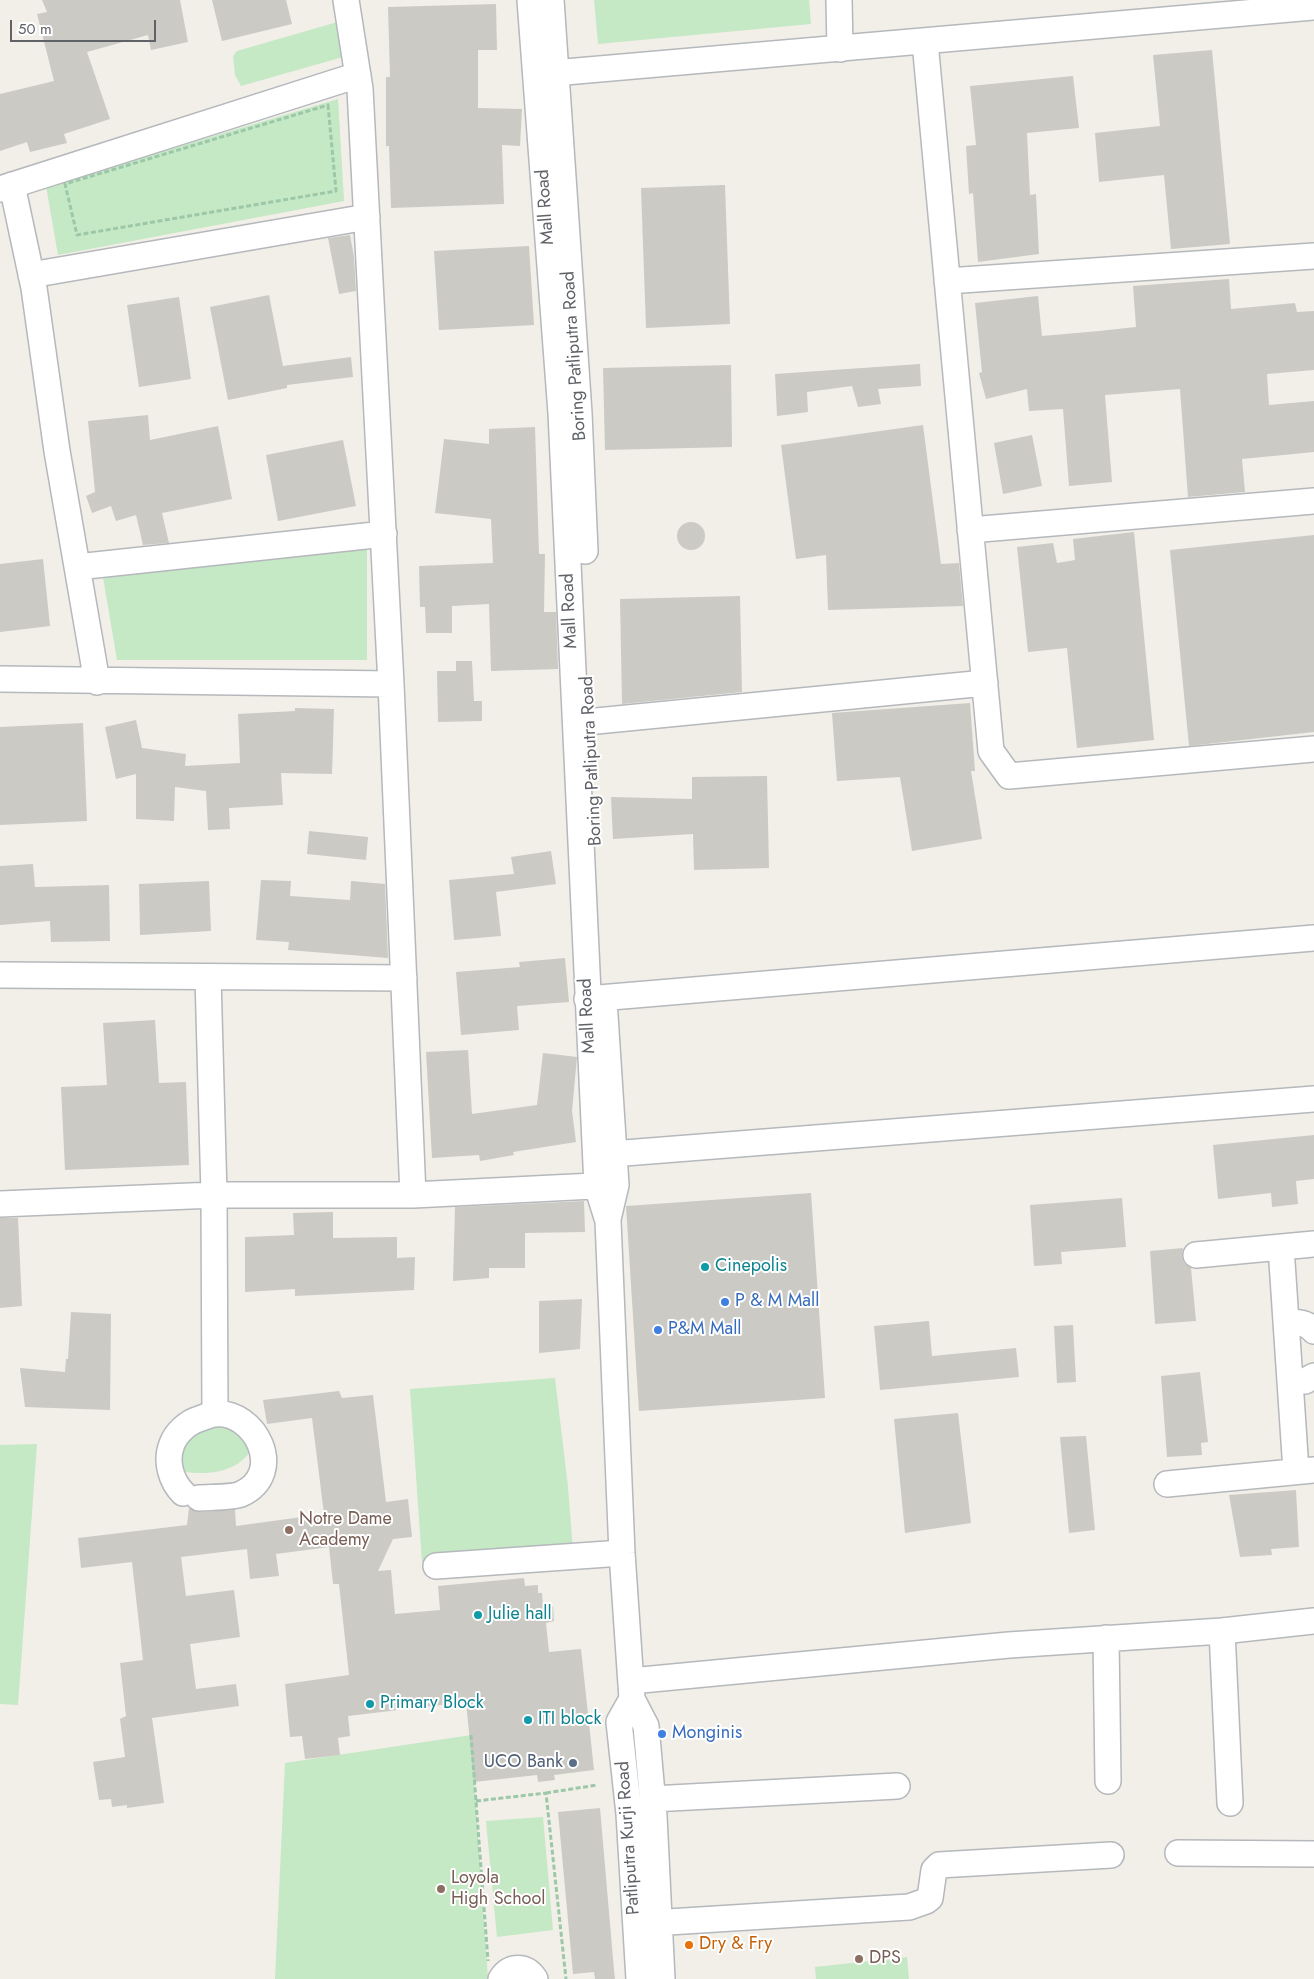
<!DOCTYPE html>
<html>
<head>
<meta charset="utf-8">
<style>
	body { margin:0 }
	#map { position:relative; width:1314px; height:1979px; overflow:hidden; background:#f1efe8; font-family:Jost,sans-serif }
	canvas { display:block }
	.scale { position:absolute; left:10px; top:20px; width:146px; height:22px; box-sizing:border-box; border:2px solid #5f6368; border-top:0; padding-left:6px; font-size:15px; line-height:18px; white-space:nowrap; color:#5f6368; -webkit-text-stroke:4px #fff; paint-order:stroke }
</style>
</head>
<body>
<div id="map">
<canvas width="1314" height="1979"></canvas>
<div class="scale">50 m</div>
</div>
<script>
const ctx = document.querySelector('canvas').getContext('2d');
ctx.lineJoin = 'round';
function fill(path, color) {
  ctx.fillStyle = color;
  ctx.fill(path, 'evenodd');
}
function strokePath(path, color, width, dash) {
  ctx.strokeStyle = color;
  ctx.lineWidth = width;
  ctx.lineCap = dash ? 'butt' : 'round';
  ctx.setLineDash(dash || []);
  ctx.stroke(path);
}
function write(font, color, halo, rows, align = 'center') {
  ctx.font = font + ' Jost,sans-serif';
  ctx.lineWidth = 4;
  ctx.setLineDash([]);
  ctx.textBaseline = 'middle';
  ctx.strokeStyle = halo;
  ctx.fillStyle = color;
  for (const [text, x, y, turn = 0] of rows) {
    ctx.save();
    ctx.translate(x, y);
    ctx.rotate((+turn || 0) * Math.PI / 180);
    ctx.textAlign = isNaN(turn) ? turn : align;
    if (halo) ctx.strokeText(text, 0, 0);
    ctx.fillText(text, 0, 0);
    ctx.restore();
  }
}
fill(new Path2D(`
	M 594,0 L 809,0 L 811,24 L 598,44 Z
	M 341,21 L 350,55 L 241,86 L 235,75 L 233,56 L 237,51 Z
	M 338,99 L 344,201 L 58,255 L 46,186 Z
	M 367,544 L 367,660 L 117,660 L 103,577 Z
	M 555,1378 L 568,1487 L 573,1550 L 422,1562 L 410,1389 Z
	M 236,1424 L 250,1452 C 235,1473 205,1476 180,1471 L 176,1443 L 188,1428 Z
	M 37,1444 L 18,1705 L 0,1704 L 0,1445 Z
	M 471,1735 L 488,1979 L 275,1979 L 285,1763 Z
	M 543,1817 L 553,1930 L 497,1937 L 486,1821 Z
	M 907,1957 L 909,1979 L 816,1979 L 815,1967 Z`), '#c5e8c5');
fill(new Path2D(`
	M 42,0 L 180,0 L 188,42 L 151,50 L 148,35 L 87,52 L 110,119 L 64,134 L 67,143 L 30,152 L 27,142 L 0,151 L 0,94 L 54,81 L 37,14 L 47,12 Z
	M 212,0 L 286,0 L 292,24 L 222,41 Z
	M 496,4 L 497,50 L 478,50 L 478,108 L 522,109 L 520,146 L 502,145 L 504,204 L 391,208 L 389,146 L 386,146 L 386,77 L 390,77 L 388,7 Z
	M 1212,50 L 1230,244 L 1171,249 L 1164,175 L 1099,182 L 1095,133 L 1160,126 L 1153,55 Z
	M 1073,76 L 1079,128 L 1027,133 L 1030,195 L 1036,194 L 1039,254 L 978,262 L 973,193 L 969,194 L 966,146 L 976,145 L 970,86 Z
	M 725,185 L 730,324 L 646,328 L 641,188 Z
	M 350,235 L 354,257 L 356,291 L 339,294 L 328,238 Z
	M 529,246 L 534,325 L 439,330 L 434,251 Z
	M 1229,279 L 1231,309 L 1295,303 L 1297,312 L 1314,311 L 1314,370 L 1267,374 L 1269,405 L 1314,401 L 1314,452 L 1242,459 L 1245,492 L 1188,497 L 1180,389 L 1105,395 L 1112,482 L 1069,486 L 1063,409 L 1029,411 L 1027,389 L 986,399 L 979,373 L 982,372 L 975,303 L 1038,296 L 1042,336 L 1099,331 L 1136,327 L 1133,286 Z
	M 269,295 L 283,366 L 351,357 L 353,377 L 287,385 L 287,388 L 228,400 L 210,307 Z
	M 179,297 L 191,379 L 139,387 L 127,305 Z
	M 920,364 L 921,386 L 878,389 L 881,404 L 858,407 L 852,386 L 807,392 L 808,412 L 777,416 L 775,374 Z
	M 731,365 L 732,447 L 605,450 L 603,368 Z
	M 148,415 L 150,440 L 218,426 L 232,499 L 162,513 L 169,543 L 143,545 L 136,515 L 116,521 L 111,506 L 92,513 L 86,496 L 95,492 L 88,421 Z
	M 923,425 L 941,564 L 959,563 L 963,606 L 828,610 L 826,555 L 796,559 L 781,445 Z
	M 535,427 L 539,554 L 545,554 L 544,612 L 556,612 L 558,669 L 491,671 L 489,604 L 452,606 L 452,633 L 426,633 L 425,607 L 420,607 L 419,566 L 493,563 L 491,519 L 435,513 L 444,439 L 489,444 L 489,429 Z
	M 1032,435 L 1042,486 L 1003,494 L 994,443 Z
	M 343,440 L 356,506 L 278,521 L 266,455 Z
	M677 536a14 14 0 1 1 28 0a14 14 0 1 1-28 0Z
	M 1134,532 L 1154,740 L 1077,748 L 1067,648 L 1028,652 L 1017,547 L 1053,543 L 1057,563 L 1075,560 L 1073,539 Z
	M 1314,535 L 1314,732 L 1189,746 L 1170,550 Z
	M 43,559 L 50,626 L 0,632 L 0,564 Z
	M 740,596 L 742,692 L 622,704 L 620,599 Z
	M 456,661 L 472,661 L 474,701 L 482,701 L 482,721 L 438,722 L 437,671 L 456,671 Z
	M 970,703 L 975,771 L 971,771 L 982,839 L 912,851 L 900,777 L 837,781 L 832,713 Z
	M 295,708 L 334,709 L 332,774 L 281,773 L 283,805 L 229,808 L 230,829 L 208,830 L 206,791 L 175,787 L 174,821 L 136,819 L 136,774 L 116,779 L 105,727 L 136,720 L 142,748 L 186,754 L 185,766 L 240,763 L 238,714 L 295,711 Z
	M 83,723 L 87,821 L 0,825 L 0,727 Z
	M 767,776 L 769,868 L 694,870 L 693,834 L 613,839 L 611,797 L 692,799 L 692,777 Z
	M 309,831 L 368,837 L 366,860 L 307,854 Z
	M 551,851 L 556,884 L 496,892 L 501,936 L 454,940 L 449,880 L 514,874 L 511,857 Z
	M 33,864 L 35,887 L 109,885 L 110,941 L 51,942 L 50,921 L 0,925 L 0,866 Z
	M 261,880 L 291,881 L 290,896 L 350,900 L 351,881 L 385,884 L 388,958 L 288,950 L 289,942 L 256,940 Z
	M 209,881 L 211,931 L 140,935 L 139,884 Z
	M 565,958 L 569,1002 L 517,1006 L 519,1030 L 461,1035 L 456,972 L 520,967 L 519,962 Z
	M 155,1020 L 159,1083 L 186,1082 L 189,1165 L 65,1170 L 61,1087 L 107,1085 L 103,1023 Z
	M 468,1050 L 472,1114 L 537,1105 L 543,1053 L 577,1057 L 572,1111 L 576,1142 L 513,1152 L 514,1155 L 480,1161 L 479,1155 L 432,1158 L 426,1052 Z
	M 1314,1135 L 1314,1179 L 1296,1181 L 1298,1204 L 1272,1207 L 1271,1193 L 1218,1199 L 1213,1145 Z
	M 811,1193 L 825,1398 L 639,1411 L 626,1206 Z
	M 1122,1198 L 1126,1247 L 1061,1252 L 1062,1264 L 1034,1266 L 1030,1205 Z
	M 584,1201 L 585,1232 L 525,1233 L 525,1268 L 489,1268 L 489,1278 L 453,1281 L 455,1207 Z
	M 333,1212 L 333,1238 L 397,1237 L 397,1258 L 415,1257 L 414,1290 L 295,1296 L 295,1289 L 245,1292 L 245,1237 L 294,1235 L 293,1213 Z
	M 0,1218 L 18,1218 L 22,1306 L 0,1308 Z
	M 1183,1248 L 1182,1256 L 1184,1263 L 1191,1268 L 1196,1321 L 1155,1324 L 1150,1251 Z
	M 582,1299 L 580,1349 L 539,1353 L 539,1301 Z
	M 71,1312 L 111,1314 L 110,1410 L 25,1407 L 20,1368 L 65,1372 L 66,1359 L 68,1359 Z
	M 929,1321 L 932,1356 L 1016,1348 L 1019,1377 L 880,1390 L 874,1326 Z
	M 1073,1325 L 1076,1382 L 1057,1383 L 1054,1326 Z
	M 1200,1372 L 1208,1442 L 1201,1443 L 1202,1455 L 1167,1457 L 1161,1376 Z
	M 339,1391 L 342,1398 L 373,1395 L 386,1502 L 408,1499 L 412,1537 L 393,1539 L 378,1571 L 391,1570 L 395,1614 L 440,1610 L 438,1586 L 524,1578 L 525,1586 L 538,1585 L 538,1593 L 542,1593 L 543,1607 L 553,1606 L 554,1621 L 546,1623 L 549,1652 L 581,1649 L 594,1770 L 554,1775 L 555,1780 L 538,1782 L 537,1775 L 474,1782 L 466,1702 L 348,1716 L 350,1736 L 338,1738 L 340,1755 L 305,1759 L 302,1736 L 290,1737 L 285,1684 L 349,1675 L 339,1584 L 333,1584 L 329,1547 L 276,1554 L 279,1576 L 250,1579 L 247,1549 L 181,1557 L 186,1596 L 234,1590 L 240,1637 L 190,1644 L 196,1689 L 236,1684 L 239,1706 L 152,1718 L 164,1803 L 127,1808 L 127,1805 L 112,1807 L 111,1799 L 99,1800 L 93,1762 L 125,1757 L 120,1719 L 126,1716 L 120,1663 L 143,1660 L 132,1562 L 81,1568 L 78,1538 L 187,1525 L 189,1508 L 200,1512 L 235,1510 L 236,1526 L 324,1514 L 312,1418 L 267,1424 L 263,1400 Z
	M 958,1413 L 971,1523 L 905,1533 L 894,1419 Z
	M 1086,1436 L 1095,1530 L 1069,1533 L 1060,1437 Z
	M 1296,1490 L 1299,1547 L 1271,1549 L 1272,1555 L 1240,1557 L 1229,1495 Z
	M 600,1808 L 614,1970 L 615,1979 L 595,1979 L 594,1972 L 573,1974 L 558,1812 Z`), '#cccac5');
const minor = new Path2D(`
	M 346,0 L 360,89 L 391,684 L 413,1195
	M 530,0 L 561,413 L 597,1186 L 608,1221 L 622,1553 L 632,1699 L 646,1726 L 654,1816 L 662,1979
	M 551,0 L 579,413 L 585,551
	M 839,0 L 840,49
	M 925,42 L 991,751 L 1009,776 L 1314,749
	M 542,74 L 1314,7
	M 12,185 L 34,288 L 57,451 L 97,682
	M 0,189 L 358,75
	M 31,275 L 367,217
	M 947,281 L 1314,256
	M 970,530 L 1314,501
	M 77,567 L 384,534
	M 0,679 L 391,684
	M 576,723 L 985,683
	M 0,975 L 404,978
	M 208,977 L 214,1195 L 215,1414
	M 587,999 L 1314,938
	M 604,1000 L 616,1185 L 608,1219
	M 599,1155 L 1314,1099
	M 0,1204 L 214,1195 L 413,1195 L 614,1185
	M 1281,1247 L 1296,1471
	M 1196,1255 L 1314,1244
	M 1286,1323 C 1297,1322 1307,1322 1314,1331
	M 1290,1381 L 1305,1381 L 1314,1376
	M 1167,1484 L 1314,1470
	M 183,1493 C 171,1481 165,1461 172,1444 C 176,1433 188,1422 199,1419 C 204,1417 209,1415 214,1414 C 255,1409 287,1473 241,1494 C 232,1498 210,1497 199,1498
	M 436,1566 L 622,1553
	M 1222,1631 L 1230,1803
	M 1106,1638 L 1108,1781
	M 631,1681 L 1009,1645 L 1222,1631 L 1314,1621
	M 632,1699 L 619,1722 L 629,1814 L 639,1979
	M 652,1799 L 897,1786
	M 1178,1853 L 1314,1854
	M 636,1924 L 909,1907 L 926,1901 L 930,1898 L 934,1870 L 939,1865 L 1111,1855
	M 501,1979 C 510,1965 526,1965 535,1979`);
strokePath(minor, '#b5b8bc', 28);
strokePath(new Path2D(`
	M 328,105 L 336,191 L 77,235 L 65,184 Z
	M 471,1735 L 488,1961
	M 546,1793 L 597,1785
	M 476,1801 L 546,1793 L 566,1979`), '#9cc7a9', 3, [5, 2.5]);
strokePath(minor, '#fff', 25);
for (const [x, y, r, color] of [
	[705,1267,5,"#0f9aa8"],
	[725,1302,5,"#3f7fe0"],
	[658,1330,5,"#3f7fe0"],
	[289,1530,5,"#8d6e63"],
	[478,1615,5,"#0f9aa8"],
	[370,1704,5,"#0f9aa8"],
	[528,1720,5,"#0f9aa8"],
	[662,1734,5,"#3f7fe0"],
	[573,1763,5,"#5c6f8a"],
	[441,1889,5,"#8d6e63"],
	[689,1945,5,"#e8710a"],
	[859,1959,5,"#8d6e63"]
]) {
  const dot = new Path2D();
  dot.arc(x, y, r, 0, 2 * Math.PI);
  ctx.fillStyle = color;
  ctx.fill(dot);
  strokePath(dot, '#fff', 2);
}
write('18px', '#5f6368', '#fff', [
	["Mall Road",546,207,-94],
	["Boring Patliputra Road",575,356,-94],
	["Mall Road",570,611,-93],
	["Boring Patliputra Road",592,761,-93],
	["Mall Road",588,1016,-93],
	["Patliputra Kurji Road",629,1838,-94]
]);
write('18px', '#0d838f', '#fff', [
	["Cinepolis",715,1267],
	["Julie hall",488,1615],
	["Primary Block",380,1704],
	["ITI block",538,1720]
], 'left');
write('18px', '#366cbe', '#fff', [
	["P & M Mall",735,1302],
	["P&M Mall",668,1330],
	["Monginis",672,1734]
], 'left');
write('18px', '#785e54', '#fff', [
	["Notre Dame",299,1520],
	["Academy",299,1541],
	["Loyola",451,1879],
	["High School",451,1900],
	["DPS",869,1959]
], 'left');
write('18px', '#4e5e75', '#fff', [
	["UCO Bank",563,1763]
], 'right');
write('18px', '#c56008', '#fff', [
	["Dry & Fry",699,1945]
], 'left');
</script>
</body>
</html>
